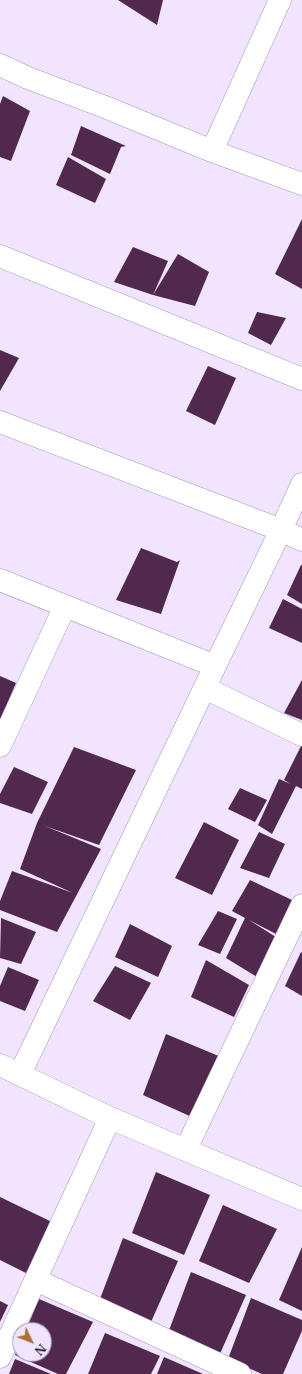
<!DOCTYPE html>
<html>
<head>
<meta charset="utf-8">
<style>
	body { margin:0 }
	#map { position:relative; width:302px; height:1374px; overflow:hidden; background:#f1e4ff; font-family:"Libre Baskerville",serif }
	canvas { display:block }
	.north { position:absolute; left:12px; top:1322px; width:40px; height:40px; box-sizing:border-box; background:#f1e4ff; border:1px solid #9d92a7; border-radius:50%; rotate:133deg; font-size:11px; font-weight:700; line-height:16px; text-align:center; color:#1e1824 }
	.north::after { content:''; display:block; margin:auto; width:14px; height:18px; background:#ae6f36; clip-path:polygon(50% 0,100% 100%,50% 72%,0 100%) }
</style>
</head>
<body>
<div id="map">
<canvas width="302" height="1374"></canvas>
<div class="north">N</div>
</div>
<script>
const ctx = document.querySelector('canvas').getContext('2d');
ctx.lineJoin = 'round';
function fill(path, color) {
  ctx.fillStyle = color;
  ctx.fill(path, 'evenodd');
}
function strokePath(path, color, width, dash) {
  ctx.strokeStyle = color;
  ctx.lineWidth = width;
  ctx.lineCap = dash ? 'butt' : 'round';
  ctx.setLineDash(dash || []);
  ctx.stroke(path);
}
fill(new Path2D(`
	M 118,0 L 163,0 L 157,25 Z
	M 3,96 L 30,111 L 11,161 L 0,157 L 0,104 Z
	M 81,126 L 126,146 L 121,147 L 110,174 L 71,155 Z
	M 68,157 L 106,179 L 95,203 L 56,185 Z
	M 302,219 L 302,289 L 275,274 Z
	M 133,247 L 168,261 L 153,295 L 114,282 Z
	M 178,254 L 209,272 L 195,306 L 153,295 Z
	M 257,312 L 286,318 L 271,345 L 248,333 Z
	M 0,350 L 19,358 L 0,391 Z
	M 208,366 L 236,378 L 215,425 L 186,411 Z
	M 141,548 L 177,562 L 180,560 L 161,614 L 116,600 Z
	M 301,565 L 302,565 L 302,604 L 287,595 Z
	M 283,599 L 302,609 L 302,643 L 269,628 Z
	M 0,676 L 16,683 L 0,720 Z
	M 302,680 L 302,720 L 284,713 Z
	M 302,744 L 302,789 L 296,786 L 272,834 L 258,825 L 279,779 L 291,784 L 284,780 Z
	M 74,747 L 136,770 L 99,845 L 45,826 L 101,849 L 57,932 L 0,910 L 0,901 L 12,871 L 73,893 L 20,869 L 37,823 Z
	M 14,767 L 48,782 L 32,814 L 0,803 L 0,794 Z
	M 240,788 L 267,800 L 255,822 L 228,809 Z
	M 204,822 L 239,840 L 212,895 L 175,878 Z
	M 259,832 L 285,844 L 269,878 L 240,868 Z
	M 250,880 L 294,901 L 278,935 L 249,920 L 279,939 L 257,977 L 226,958 L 245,918 L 232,911 Z
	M 218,911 L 237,919 L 220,954 L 198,945 Z
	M 1,918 L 36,932 L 21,964 L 0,958 Z
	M 130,924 L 172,946 L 158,977 L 115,957 Z
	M 301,952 L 302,953 L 302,996 L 285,986 Z
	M 206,960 L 249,985 L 234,1017 L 191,997 Z
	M 115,966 L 151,983 L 130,1020 L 93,1001 Z
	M 8,967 L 39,980 L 25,1011 L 0,1001 L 0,986 Z
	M 166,1034 L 221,1057 L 194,1118 L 143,1095 Z
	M 156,1172 L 210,1195 L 184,1255 L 132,1233 Z
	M 0,1197 L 52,1222 L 26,1273 L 0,1260 Z
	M 223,1205 L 277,1229 L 249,1283 L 199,1261 Z
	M 123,1238 L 178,1261 L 151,1322 L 100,1299 Z
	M 302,1247 L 302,1311 L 279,1300 Z
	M 191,1272 L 246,1295 L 219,1356 L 168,1333 Z
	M 251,1298 L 302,1320 L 302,1331 L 283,1374 L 262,1374 L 228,1359 Z
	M 39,1299 L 93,1322 L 66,1374 L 58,1374 L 15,1355 L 20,1343 L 20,1354 L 44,1354 L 44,1330 L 26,1330 Z
	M 0,1301 L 8,1305 L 0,1322 Z
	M 105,1333 L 160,1356 L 151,1374 L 88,1374 Z
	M 164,1357 L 203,1374 L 157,1374 Z
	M 15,1359 L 51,1374 L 9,1374 Z`), '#51294e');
const minor = new Path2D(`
	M 0,65 L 28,78 L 105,107 L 212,151 L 302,184
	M 212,151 L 280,0
	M 0,256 L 302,379
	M 0,422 L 281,530 L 302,540
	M 0,580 L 215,666
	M 205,688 L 302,735
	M 0,746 L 65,606
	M 0,1065 L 110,1118 L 302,1199
	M 20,1074 L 215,666 L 281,530 L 302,484
	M 186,1149 L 302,905
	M 36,1280 L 240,1374
	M 0,1357 L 110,1118`);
strokePath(minor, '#a697b6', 23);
strokePath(minor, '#fff', 22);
</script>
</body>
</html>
